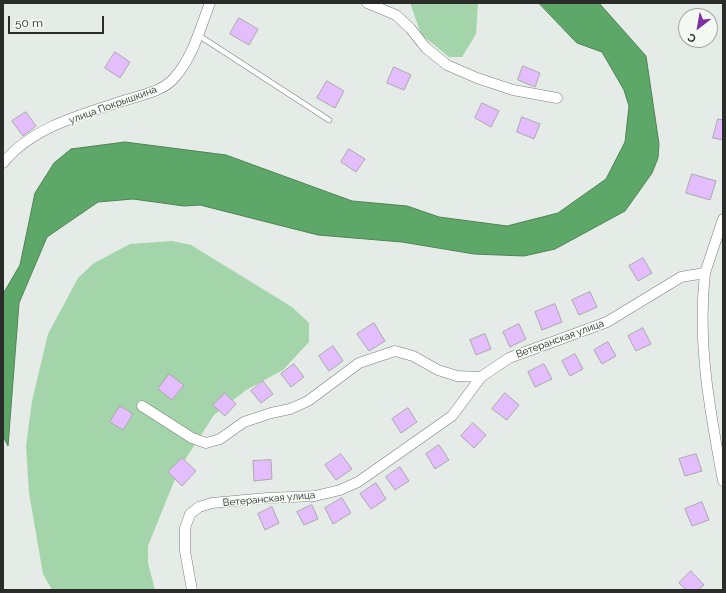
<!DOCTYPE html>
<html>
<head>
<meta charset="utf-8">
<style>
	body { margin:0 }
	#map { position:relative; width:726px; height:593px; overflow:hidden; background:#e5ebe6; font-family:Raleway,sans-serif }
	canvas { display:block }
	.frame { position:absolute; inset:0; border:4px solid #2a2c2a; pointer-events:none }
	.north { position:absolute; left:678px; top:8px; width:40px; height:40px; box-sizing:border-box; background:#f3f8f3; border:1px solid #a3a6a3; border-radius:50%; rotate:211deg; font-size:11px; font-weight:700; line-height:16px; text-align:center; color:#2a2c2a }
	.north::after { content:''; display:block; margin:auto; width:14px; height:18px; background:#7c32a4; clip-path:polygon(50% 0,100% 100%,50% 72%,0 100%) }
	.scale { position:absolute; left:8px; top:16px; width:96px; height:18px; box-sizing:border-box; border:2px solid #2a2c2a; border-top:0; padding-left:5px; font-size:12px; line-height:14px; white-space:nowrap; color:#2a2c2a; -webkit-text-stroke:3px #f3f8f3; paint-order:stroke }
</style>
</head>
<body>
<div id="map">
<canvas width="726" height="593"></canvas>
<div class="frame"></div>
<div class="north">С</div>
<div class="scale">50 m</div>
</div>
<script>
const ctx = document.querySelector('canvas').getContext('2d');
ctx.lineJoin = 'round';
function fill(path, color) {
  ctx.fillStyle = color;
  ctx.fill(path, 'evenodd');
}
function strokePath(path, color, width, dash) {
  ctx.strokeStyle = color;
  ctx.lineWidth = width;
  ctx.lineCap = dash ? 'butt' : 'round';
  ctx.setLineDash(dash || []);
  ctx.stroke(path);
}
function write(font, color, halo, rows, align = 'center') {
  ctx.font = font + ' Raleway,sans-serif';
  ctx.lineWidth = 3;
  ctx.setLineDash([]);
  ctx.textBaseline = 'middle';
  ctx.strokeStyle = halo;
  ctx.fillStyle = color;
  for (const [text, x, y, turn = 0] of rows) {
    ctx.save();
    ctx.translate(x, y);
    ctx.rotate((+turn || 0) * Math.PI / 180);
    ctx.textAlign = isNaN(turn) ? turn : align;
    if (halo) ctx.strokeText(text, 0, 0);
    ctx.fillText(text, 0, 0);
    ctx.restore();
  }
}
fill(new Path2D(`
	M 410,3 L 478,3 L 476,34 L 462,57 L 449,57 L 421,34 Z
	M 172,241 L 191,245 L 292,307 L 309,323 L 309,342 L 283,370 L 246,390 L 214,415 L 179,469 L 148,546 L 148,563 L 155,590 L 52,590 L 43,574 L 29,493 L 26,446 L 32,401 L 48,334 L 78,278 L 94,263 L 130,244 Z`), '#a4d5aa');
const water = new Path2D(`
	M 539,3 L 599,3 L 646,56 L 659,144 L 658,158 L 652,173 L 625,211 L 555,249 L 524,256 L 474,254 L 402,242 L 318,235 L 200,205 L 184,206 L 133,199 L 98,202 L 47,237 L 19,303 L 8,446 L 3,436 L 3,294 L 20,265 L 35,193 L 54,163 L 71,149 L 125,142 L 226,155 L 352,201 L 407,206 L 439,217 L 507,226 L 558,213 L 606,179 L 625,142 L 629,106 L 624,90 L 602,52 L 577,43 Z`);
fill(water, '#5da869');
strokePath(water, '#4e8356', 1);
const building = new Path2D(`
	M 239,18 L 258,29 L 249,45 L 230,34 Z
	M 115,52 L 130,62 L 120,78 L 105,68 Z
	M 523,66 L 540,73 L 535,87 L 518,80 Z
	M 394,67 L 411,75 L 404,90 L 387,83 Z
	M 327,81 L 344,91 L 335,108 L 317,98 Z
	M 482,103 L 499,111 L 491,127 L 475,118 Z
	M 26,112 L 36,126 L 23,136 L 12,121 Z
	M 522,117 L 540,124 L 534,139 L 517,132 Z
	M 718,119 L 723,120 L 723,140 L 713,138 Z
	M 349,149 L 365,159 L 356,172 L 341,162 Z
	M 692,174 L 716,181 L 710,200 L 686,193 Z
	M 643,258 L 652,273 L 638,281 L 629,266 Z
	M 590,292 L 597,307 L 579,315 L 572,300 Z
	M 555,304 L 562,322 L 542,330 L 535,312 Z
	M 374,323 L 385,341 L 369,351 L 357,334 Z
	M 519,324 L 526,339 L 510,347 L 503,332 Z
	M 643,328 L 651,344 L 636,351 L 628,336 Z
	M 485,334 L 491,349 L 476,355 L 470,340 Z
	M 608,342 L 616,356 L 602,364 L 594,350 Z
	M 333,346 L 343,361 L 329,371 L 319,356 Z
	M 575,354 L 583,369 L 570,376 L 562,361 Z
	M 294,364 L 304,377 L 291,387 L 281,374 Z
	M 544,364 L 552,379 L 535,387 L 528,372 Z
	M 169,374 L 184,385 L 172,400 L 158,389 Z
	M 263,381 L 273,394 L 261,403 L 251,391 Z
	M 225,393 L 236,404 L 225,416 L 213,405 Z
	M 505,393 L 519,405 L 507,420 L 492,409 Z
	M 120,406 L 133,414 L 123,430 L 110,422 Z
	M 408,408 L 417,422 L 401,433 L 392,419 Z
	M 473,423 L 486,435 L 474,448 L 461,436 Z
	M 439,445 L 449,460 L 435,469 L 426,454 Z
	M 341,454 L 352,469 L 336,480 L 325,465 Z
	M 696,454 L 702,471 L 685,476 L 679,459 Z
	M 182,458 L 196,471 L 182,486 L 168,472 Z
	M 271,460 L 272,479 L 254,481 L 253,461 Z
	M 400,467 L 409,481 L 395,490 L 386,477 Z
	M 376,483 L 386,499 L 371,509 L 360,494 Z
	M 342,498 L 351,513 L 333,524 L 325,508 Z
	M 702,502 L 709,520 L 692,526 L 685,509 Z
	M 312,505 L 318,519 L 304,525 L 297,512 Z
	M 272,507 L 279,523 L 265,530 L 258,514 Z
	M 691,571 L 704,585 L 698,590 L 686,590 L 679,583 Z`);
fill(building, '#e3bdfc');
strokePath(building, '#aba8ad', 1);
const service = new Path2D(`
	M 198,35 L 329,120`);
const minor = new Path2D(`
	M 367,3 L 396,15 L 410,28 L 426,48 L 447,65 L 477,78 L 513,90 L 557,98
	M 3,163 C 32,127 83,114 126,100 C 142,95 164,91 175,77 C 193,57 200,28 210,3
	M 705,273 C 697,343 710,412 723,481
	M 142,406 L 192,438 L 206,443 L 220,439 L 244,422 L 271,413 L 290,409 L 308,401 L 359,363 L 395,351 L 413,356 L 438,370 L 457,376 L 481,377
	M 192,590 L 185,551 L 185,528 L 190,514 L 199,507 L 212,503 L 267,498 L 315,496 L 340,490 L 358,482 L 452,416 L 481,377 L 509,358 L 607,322 L 681,277 L 705,273 L 723,219`);
strokePath(service, '#797e7a', 6);
strokePath(minor, '#797e7a', 11);
strokePath(service, '#fff', 5);
strokePath(minor, '#fff', 10);
write('10px', '#2a2c2a', '#f3f8f3', [
	["улица Покрышкина",113,105,-20],
	["Ветеранская улица",560,339,-20],
	["Ветеранская улица",269,499,-5]
]);
</script>
</body>
</html>
